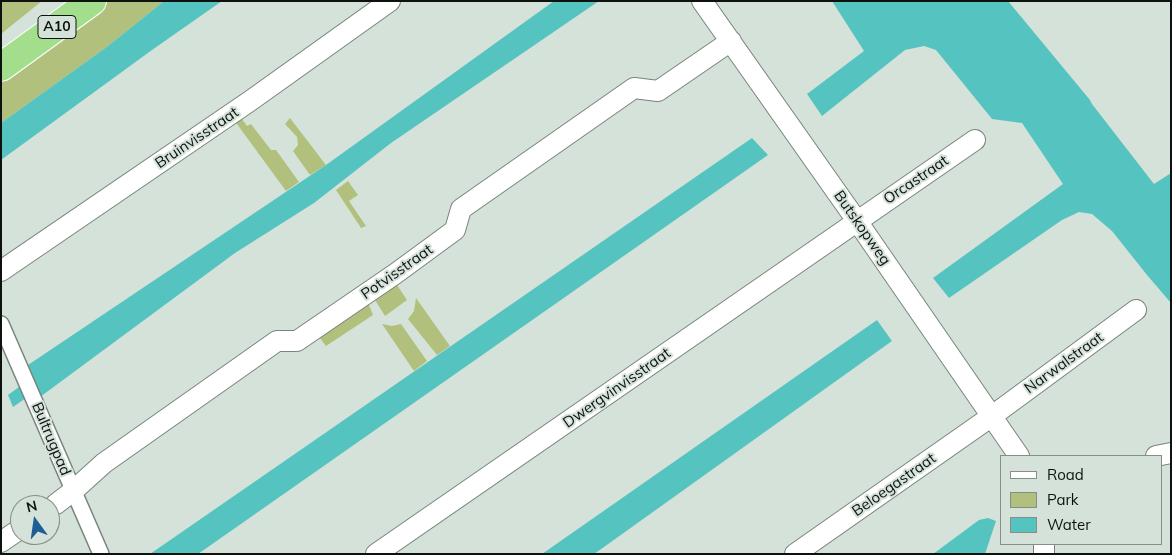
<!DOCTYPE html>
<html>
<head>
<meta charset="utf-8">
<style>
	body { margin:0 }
	#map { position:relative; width:1172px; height:555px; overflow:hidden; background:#d5e2d9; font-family:Mulish,sans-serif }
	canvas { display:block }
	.frame { position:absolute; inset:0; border:2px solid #0d120f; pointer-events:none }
	.legend { position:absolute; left:1000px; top:455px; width:162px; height:90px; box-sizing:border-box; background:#d5e2d9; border:1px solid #858f88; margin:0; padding:6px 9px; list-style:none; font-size:15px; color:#0d120f }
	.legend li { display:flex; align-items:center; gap:10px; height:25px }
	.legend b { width:25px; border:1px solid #858f88 }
	.north { position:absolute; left:10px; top:495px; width:50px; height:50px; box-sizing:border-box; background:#d5e2d9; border:1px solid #858f88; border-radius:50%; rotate:346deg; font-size:14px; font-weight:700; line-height:20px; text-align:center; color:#0d120f }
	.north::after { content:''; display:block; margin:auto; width:18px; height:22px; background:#1d5f94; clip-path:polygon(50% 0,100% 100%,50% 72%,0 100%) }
</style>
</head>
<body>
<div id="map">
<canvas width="1172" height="555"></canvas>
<div class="frame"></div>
<ul class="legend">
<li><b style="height:6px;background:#fff"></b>Road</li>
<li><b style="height:14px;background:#b1c17d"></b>Park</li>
<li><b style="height:14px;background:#55c4c1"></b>Water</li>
</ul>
<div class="north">N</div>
</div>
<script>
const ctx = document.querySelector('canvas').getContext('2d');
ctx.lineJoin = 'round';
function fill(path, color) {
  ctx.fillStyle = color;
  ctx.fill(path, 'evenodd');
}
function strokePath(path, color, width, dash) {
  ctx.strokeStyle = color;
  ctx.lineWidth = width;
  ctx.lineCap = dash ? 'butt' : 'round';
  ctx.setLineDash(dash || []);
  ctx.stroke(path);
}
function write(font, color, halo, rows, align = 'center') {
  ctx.font = font + ' Mulish,sans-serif';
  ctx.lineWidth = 4;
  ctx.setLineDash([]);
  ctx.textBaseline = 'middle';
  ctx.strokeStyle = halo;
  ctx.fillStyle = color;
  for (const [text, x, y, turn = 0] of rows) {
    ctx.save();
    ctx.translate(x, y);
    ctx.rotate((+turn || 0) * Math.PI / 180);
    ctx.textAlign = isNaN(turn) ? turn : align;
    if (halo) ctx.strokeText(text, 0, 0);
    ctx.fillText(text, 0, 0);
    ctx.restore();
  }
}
fill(new Path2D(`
	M 1,1 L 42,1 L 1,34 Z
	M 105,1 L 164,1 L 108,46 L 1,123 L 1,81 L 54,42 Z
	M 239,115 L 247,126 L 251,124 L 271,150 L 276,150 L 299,182 L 286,191 L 234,120 Z
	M 290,118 L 326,165 L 310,175 L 293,151 L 298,145 L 297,137 L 285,124 Z
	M 348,181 L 358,195 L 349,201 L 366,226 L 361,228 L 336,190 Z
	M 397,285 L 407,300 L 385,316 L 375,300 Z
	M 416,298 L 450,346 L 437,355 L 408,319 L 414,311 Z
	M 367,300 L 373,315 L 326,346 L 316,333 Z
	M 382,324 L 392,326 L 401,324 L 427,361 L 414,371 Z`), '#b1c17d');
fill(new Path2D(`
	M 164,1 L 222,1 L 152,50 L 1,160 L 1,123 L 108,46 Z
	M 554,1 L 599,1 L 391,143 L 314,203 L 235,253 L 40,397 L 36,391 L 13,407 L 8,395 L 31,378 L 25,367 L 326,165 Z
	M 832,1 L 1008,1 L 1090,100 L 1092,104 L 1154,184 L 1171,173 L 1171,303 L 1147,275 L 1112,231 L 1092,214 L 1079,212 L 1062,220 L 949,298 L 933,278 L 1063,184 L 1022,123 L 992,119 L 936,50 L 924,46 L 905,50 L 822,116 L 807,94 L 864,51 Z
	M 752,138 L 768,155 L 198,554 L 150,554 Z
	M 877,320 L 892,341 L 604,547 L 594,554 L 542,554 Z
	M 988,518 L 996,521 L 985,554 L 933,554 L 979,520 Z`), '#55c4c1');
const pedestrian = new Path2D(`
	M 1,324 L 101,554`);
const minor = new Path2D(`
	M 702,1 L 857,221 L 1019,456
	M 1,271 L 250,101 L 390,1
	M 1156,456 L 1171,453
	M 56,504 L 73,491 L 104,463 L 277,341 L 297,341 L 395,274 L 455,230 L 461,209 L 634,88 L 658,91 L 731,41
	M 1,542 L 20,529
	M 376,554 L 975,140
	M 795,554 L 992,416 L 1136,310
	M 1044,554 L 1044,544`);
const motorway = new Path2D(`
	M 1,67 L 92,1`);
strokePath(pedestrian, '#78847c', 18);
strokePath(minor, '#78847c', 22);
strokePath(motorway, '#fff', 30);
strokePath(pedestrian, '#fff', 15);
strokePath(minor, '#fff', 20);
strokePath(motorway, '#a3de8d', 28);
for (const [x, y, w] of [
	[57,27,38]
]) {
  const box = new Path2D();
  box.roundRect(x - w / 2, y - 11.5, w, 23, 4);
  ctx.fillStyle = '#d5e2d9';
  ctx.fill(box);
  strokePath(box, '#0d120f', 1);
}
write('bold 14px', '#0d120f', null, [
	["A10",57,27]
]);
write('15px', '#0d120f', '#d5e2d9', [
	["Bruinvisstraat",197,138,-34],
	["Orcastraat",916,180,-34],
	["Butskopweg",862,228,55],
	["Potvisstraat",397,272,-35],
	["Narwalstraat",1064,363,-36],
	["Dwergvinvisstraat",617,388,-35],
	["Bultrugpad",51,439,67],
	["Beloegastraat",894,485,-35]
]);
</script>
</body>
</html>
